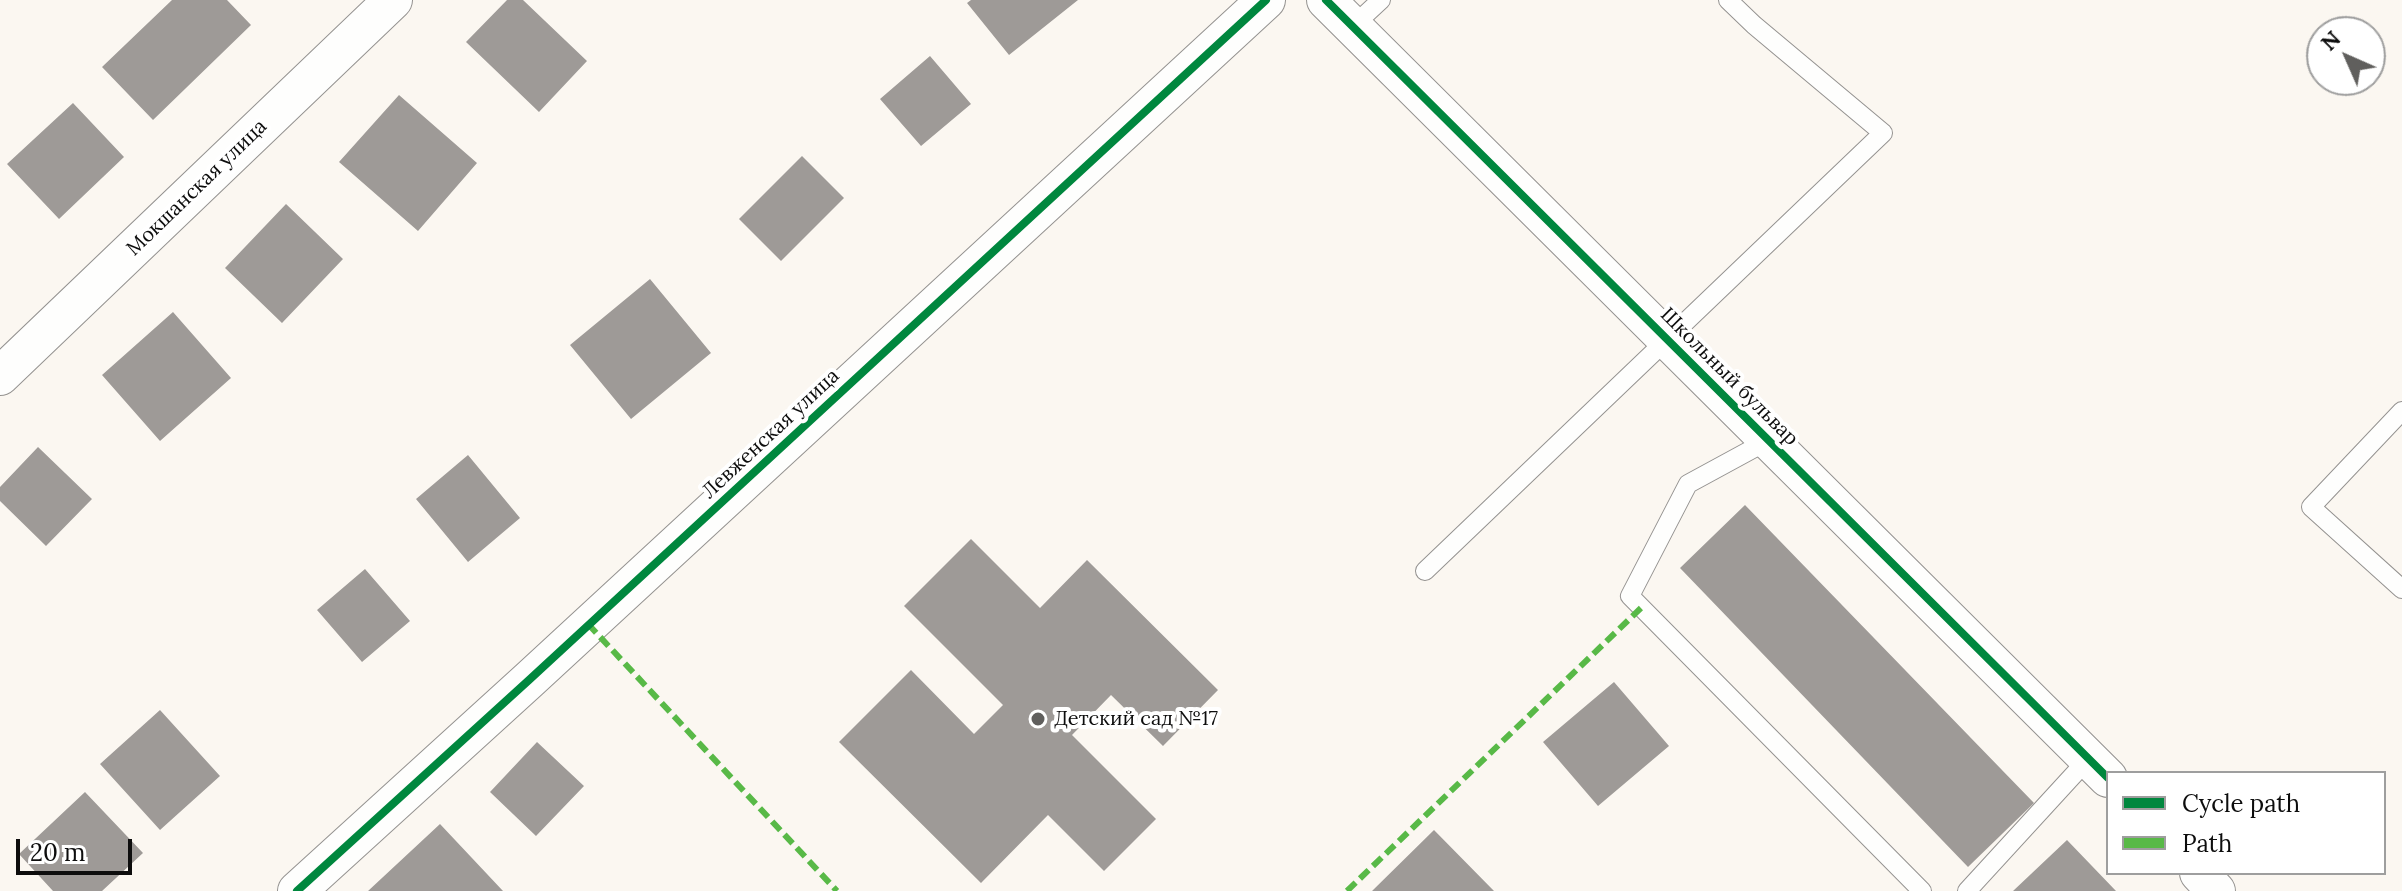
<!DOCTYPE html>
<html>
<head>
<meta charset="utf-8">
<style>
	body { margin:0 }
	#map { position:relative; width:2402px; height:891px; overflow:hidden; background:#fbf7f1; font-family:Lora,serif }
	canvas { display:block }
	.legend { position:absolute; left:2106px; top:771px; width:280px; height:104px; box-sizing:border-box; background:#fff; border:2px solid #9e9e9e; margin:0; padding:10px 14px; list-style:none; font-size:24px; color:#0d0d0d }
	.legend li { display:flex; align-items:center; gap:16px; height:40px }
	.legend b { width:40px; border:2px solid #9e9e9e }
	.north { position:absolute; left:2306px; top:16px; width:80px; height:80px; box-sizing:border-box; background:#fff; border:2px solid #9e9e9e; border-radius:50%; rotate:315deg; font-size:22px; font-weight:700; line-height:32px; text-align:center; color:#0d0d0d }
	.north::after { content:''; display:block; margin:auto; width:28px; height:36px; background:#605f5d; clip-path:polygon(50% 0,100% 100%,50% 72%,0 100%) }
	.scale { position:absolute; left:16px; top:839px; width:116px; height:36px; box-sizing:border-box; border:4px solid #0d0d0d; border-top:0; padding-left:10px; font-size:24px; line-height:28px; white-space:nowrap; color:#0d0d0d; -webkit-text-stroke:6px #fff; paint-order:stroke }
</style>
</head>
<body>
<div id="map">
<canvas width="2402" height="891"></canvas>
<ul class="legend">
<li><b style="height:10px;background:#00873e"></b>Cycle path</li>
<li><b style="height:10px;background:#58b947"></b>Path</li>
</ul>
<div class="north">N</div>
<div class="scale">20 m</div>
</div>
<script>
const ctx = document.querySelector('canvas').getContext('2d');
ctx.lineJoin = 'round';
function fill(path, color) {
  ctx.fillStyle = color;
  ctx.fill(path, 'evenodd');
}
function strokePath(path, color, width, dash) {
  ctx.strokeStyle = color;
  ctx.lineWidth = width;
  ctx.lineCap = dash ? 'butt' : 'round';
  ctx.setLineDash(dash || []);
  ctx.stroke(path);
}
function write(font, color, halo, rows, align = 'center') {
  ctx.font = font + ' Lora,serif';
  ctx.lineWidth = 8;
  ctx.setLineDash([]);
  ctx.textBaseline = 'middle';
  ctx.strokeStyle = halo;
  ctx.fillStyle = color;
  for (const [text, x, y, turn = 0] of rows) {
    ctx.save();
    ctx.translate(x, y);
    ctx.rotate((+turn || 0) * Math.PI / 180);
    ctx.textAlign = isNaN(turn) ? turn : align;
    if (halo) ctx.strokeText(text, 0, 0);
    ctx.fillText(text, 0, 0);
    ctx.restore();
  }
}
fill(new Path2D(`
	M 172,0 L 227,0 L 251,25 L 153,120 L 102,67 Z
	M 507,0 L 523,0 L 587,61 L 539,112 L 466,42 Z
	M 971,0 L 1078,0 L 1009,55 L 967,3 Z
	M 930,56 L 971,104 L 921,146 L 880,99 Z
	M 399,95 L 477,163 L 418,231 L 339,162 Z
	M 73,103 L 124,157 L 59,219 L 7,164 Z
	M 802,156 L 844,198 L 781,261 L 739,219 Z
	M 286,204 L 343,259 L 282,323 L 225,268 Z
	M 650,279 L 711,353 L 631,419 L 570,345 Z
	M 173,312 L 231,378 L 160,441 L 102,375 Z
	M 38,447 L 92,499 L 46,546 L 0,501 L 0,487 Z
	M 468,455 L 520,518 L 468,562 L 416,499 Z
	M 1745,505 L 2034,803 L 1968,867 L 1680,568 Z
	M 971,539 L 1040,608 L 1087,560 L 1218,690 L 1163,746 L 1111,695 L 1072,735 L 1156,819 L 1104,871 L 1048,815 L 981,883 L 839,742 L 911,670 L 974,734 L 1003,705 L 904,606 Z
	M 365,569 L 410,621 L 362,662 L 317,610 Z
	M 1614,682 L 1669,746 L 1598,806 L 1543,742 Z
	M 160,710 L 220,776 L 160,830 L 100,764 Z
	M 537,742 L 584,786 L 536,836 L 490,792 Z
	M 85,792 L 143,853 L 102,891 L 53,891 L 19,854 Z
	M 440,824 L 503,891 L 368,891 Z
	M 1434,830 L 1494,891 L 1372,891 Z
	M 2067,840 L 2116,891 L 2013,891 Z`), '#9e9a97');
const service = new Path2D(`
	M 1353,26 L 1381,0
	M 2402,411 L 2311,507 L 2402,589
	M 1769,440 L 1688,484 L 1630,596 L 1922,891
	M 1425,571 L 1883,133 L 1754,25 L 1728,0
	M 1967,891 L 2089,758`);
const minor = new Path2D(`
	M 1326,0 L 2108,778
	M 0,376 L 393,0
	M 2199,873 L 2216,891
	M 297,891 L 529,680 L 1266,0`);
strokePath(service, '#949290', 20);
strokePath(minor, '#949290', 40);
strokePath(service, '#fefefd', 18);
strokePath(minor, '#fefefd', 38);
strokePath(new Path2D(`
	M 588,624 L 837,891
	M 1347,891 L 1642,607`), '#58b947', 6, [12, 6]);
strokePath(new Path2D(`
	M 1326,0 L 2108,778
	M 297,891 L 529,680 L 1266,0`), '#00873e', 8);
for (const [x, y, r, color] of [
	[1038,719,8,"#605f5d"]
]) {
  const dot = new Path2D();
  dot.arc(x, y, r, 0, 2 * Math.PI);
  ctx.fillStyle = color;
  ctx.fill(dot);
  strokePath(dot, '#fff', 3);
}
write('20px', '#0d0d0d', '#fff', [
	["Мокшанская улица",197,188,-44],
	["Школьный бульвар",1729,377,45],
	["Левженская улица",771,434,-43]
]);
write('20px', '#0d0d0d', '#fff', [
	["Детский сад №17",1054,719]
], 'left');
</script>
</body>
</html>
